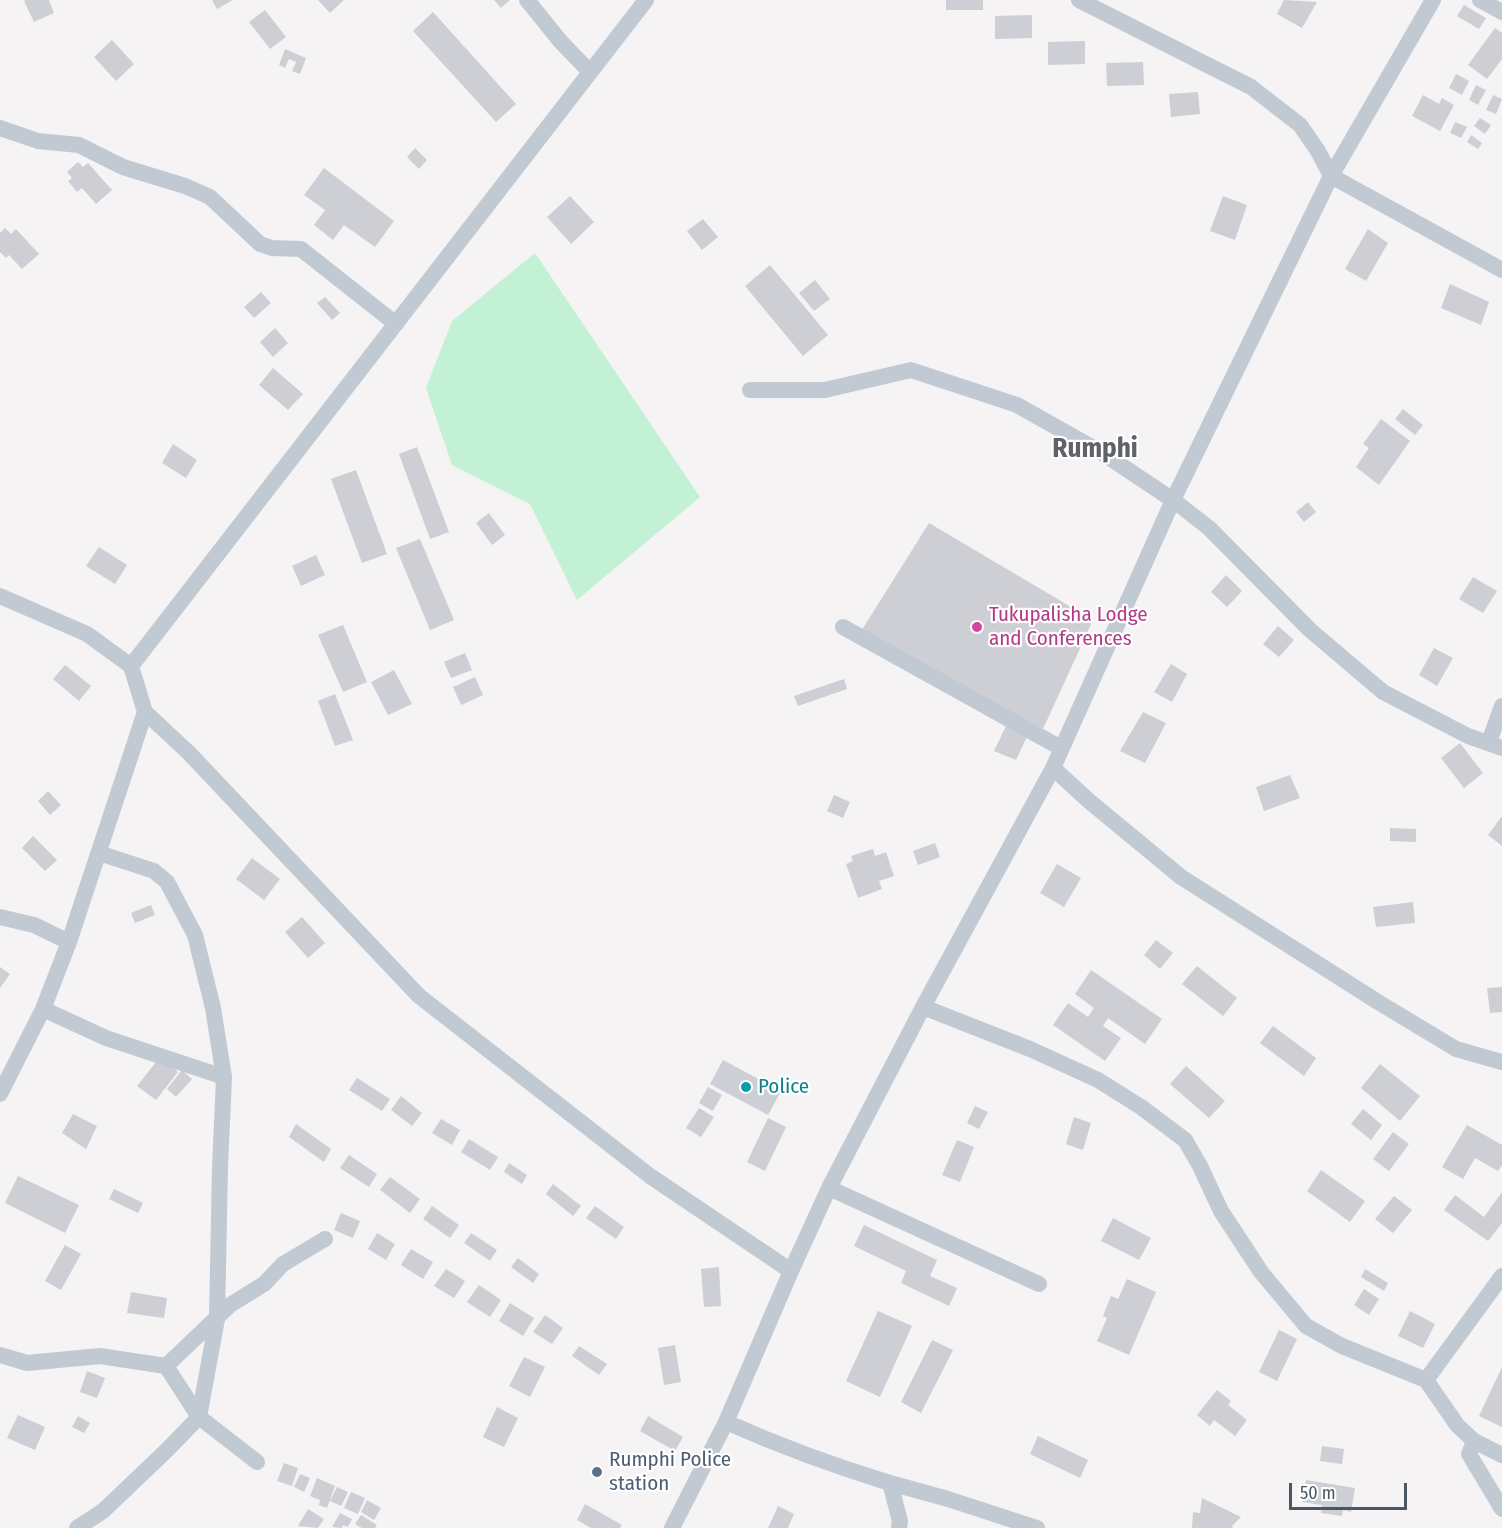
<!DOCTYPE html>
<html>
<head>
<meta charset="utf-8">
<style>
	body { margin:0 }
	#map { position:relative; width:1502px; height:1528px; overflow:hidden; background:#f5f3f3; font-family:"Fira Sans Condensed",sans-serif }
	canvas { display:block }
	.scale { position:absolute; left:1289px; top:1483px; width:118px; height:27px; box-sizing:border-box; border:3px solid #4a5661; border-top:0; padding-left:8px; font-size:18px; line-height:21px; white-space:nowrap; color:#4a5661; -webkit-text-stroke:4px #fff; paint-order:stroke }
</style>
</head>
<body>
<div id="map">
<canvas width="1502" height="1528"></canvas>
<div class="scale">50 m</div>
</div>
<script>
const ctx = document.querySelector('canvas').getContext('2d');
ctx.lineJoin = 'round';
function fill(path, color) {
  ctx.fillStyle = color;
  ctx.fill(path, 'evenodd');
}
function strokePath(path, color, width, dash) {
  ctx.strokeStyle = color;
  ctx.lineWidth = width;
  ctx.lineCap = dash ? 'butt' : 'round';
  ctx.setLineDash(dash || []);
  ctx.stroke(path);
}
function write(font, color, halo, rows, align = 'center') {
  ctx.font = font + ' "Fira Sans Condensed",sans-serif';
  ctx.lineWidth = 4.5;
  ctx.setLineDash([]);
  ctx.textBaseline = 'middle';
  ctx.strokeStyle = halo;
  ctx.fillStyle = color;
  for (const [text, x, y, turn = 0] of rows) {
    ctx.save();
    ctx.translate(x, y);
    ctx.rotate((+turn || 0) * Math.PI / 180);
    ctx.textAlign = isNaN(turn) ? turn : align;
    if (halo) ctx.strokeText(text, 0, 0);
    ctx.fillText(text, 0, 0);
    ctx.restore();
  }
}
fill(new Path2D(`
	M 535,253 L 700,497 L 577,600 L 530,504 L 452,465 L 426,388 L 452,321 Z`), '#c3f1d5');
fill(new Path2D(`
	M 26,0 L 49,0 L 54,13 L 34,22 L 24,1 Z
	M 212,0 L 233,0 L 217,9 Z
	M 318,0 L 344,0 L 330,13 Z
	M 494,0 L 510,0 L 501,8 Z
	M 946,0 L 983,0 L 983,10 L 946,10 Z
	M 1284,0 L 1317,2 L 1302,28 L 1277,14 Z
	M 1464,5 L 1486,18 L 1479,29 L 1457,16 Z
	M 265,10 L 286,37 L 270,49 L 249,22 Z
	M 433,12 L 516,104 L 496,122 L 413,31 Z
	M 1032,15 L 1032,38 L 995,39 L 995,16 Z
	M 1495,28 L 1502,33 L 1502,59 L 1487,79 L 1468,65 Z
	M 112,40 L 134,64 L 116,81 L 94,57 Z
	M 1085,41 L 1085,64 L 1048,65 L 1048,42 Z
	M 285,49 L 306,58 L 300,74 L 292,71 L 296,62 L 289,59 L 285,68 L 279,65 Z
	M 1143,62 L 1144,85 L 1107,86 L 1106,63 Z
	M 1456,74 L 1469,81 L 1462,95 L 1449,88 Z
	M 1476,85 L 1486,90 L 1478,105 L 1469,100 Z
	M 1198,92 L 1200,114 L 1171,117 L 1169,94 Z
	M 1423,95 L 1439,104 L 1442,98 L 1454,105 L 1440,131 L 1412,116 Z
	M 1493,95 L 1502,99 L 1496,114 L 1486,110 Z
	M 1480,118 L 1491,125 L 1485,134 L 1474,126 Z
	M 1455,122 L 1467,127 L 1461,138 L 1450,133 Z
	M 1471,135 L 1482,143 L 1478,149 L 1467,142 Z
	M 415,148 L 427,160 L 419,169 L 407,157 Z
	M 78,162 L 83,167 L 88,163 L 112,190 L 96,204 L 82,188 L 77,192 L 68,181 L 72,178 L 67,172 Z
	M 324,168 L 394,221 L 375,247 L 344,225 L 333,240 L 314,225 L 325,210 L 304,195 Z
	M 570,196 L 594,222 L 571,244 L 547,217 Z
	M 1223,196 L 1247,205 L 1235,240 L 1210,231 Z
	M 703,219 L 718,237 L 702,250 L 687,231 Z
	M 5,228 L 11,234 L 16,229 L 39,254 L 22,269 L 9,255 L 6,258 L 0,252 L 0,233 Z
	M 1368,229 L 1388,243 L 1366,281 L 1345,269 Z
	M 770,265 L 828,335 L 803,356 L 745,286 Z
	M 815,280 L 830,299 L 814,311 L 799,293 Z
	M 1450,284 L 1489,302 L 1481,325 L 1441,308 Z
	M 261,292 L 271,303 L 254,318 L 244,307 Z
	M 325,297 L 340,313 L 332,320 L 317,303 Z
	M 275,328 L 288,343 L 273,357 L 260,342 Z
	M 273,368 L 303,394 L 288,410 L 259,385 Z
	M 1403,409 L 1423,425 L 1415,435 L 1395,419 Z
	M 1381,419 L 1410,441 L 1379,485 L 1356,467 L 1369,448 L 1363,444 Z
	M 173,444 L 197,460 L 186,478 L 162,463 Z
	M 417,447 L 449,532 L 430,539 L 399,454 Z
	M 356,470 L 387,554 L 362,563 L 331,479 Z
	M 1308,502 L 1316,512 L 1304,522 L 1296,512 Z
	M 489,513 L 505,535 L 492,545 L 476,523 Z
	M 929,523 L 1093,620 L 1043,729 L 860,633 Z
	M 420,539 L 454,620 L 430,630 L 396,548 Z
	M 99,547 L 127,565 L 115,584 L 86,566 Z
	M 316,555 L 325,575 L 301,586 L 292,566 Z
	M 1226,575 L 1242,591 L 1227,607 L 1211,592 Z
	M 1473,577 L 1497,591 L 1483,613 L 1459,599 Z
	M 343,625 L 367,682 L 343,692 L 318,635 Z
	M 1278,626 L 1294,640 L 1279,657 L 1263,644 Z
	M 1434,648 L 1453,658 L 1437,686 L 1419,675 Z
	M 465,653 L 472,670 L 451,678 L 444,662 Z
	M 1171,664 L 1187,674 L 1172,702 L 1154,692 Z
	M 65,665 L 91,686 L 79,701 L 53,679 Z
	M 394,670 L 412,704 L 388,715 L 371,682 Z
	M 475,677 L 483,695 L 461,705 L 453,687 Z
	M 844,679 L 847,689 L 798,706 L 794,696 Z
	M 335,694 L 353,740 L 335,746 L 318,701 Z
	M 1143,712 L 1166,723 L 1145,763 L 1120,751 Z
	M 1006,726 L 1027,737 L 1016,760 L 994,751 Z
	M 1460,743 L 1483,773 L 1464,788 L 1441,758 Z
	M 1290,775 L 1300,798 L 1264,811 L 1256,787 Z
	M 48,791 L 61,805 L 50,815 L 38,801 Z
	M 834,795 L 850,802 L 843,818 L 827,811 Z
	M 1502,816 L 1502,846 L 1488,835 Z
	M 1390,828 L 1416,829 L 1416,842 L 1390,841 Z
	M 33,836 L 57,860 L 45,871 L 22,848 Z
	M 935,843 L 940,857 L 918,865 L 913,851 Z
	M 873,849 L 875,856 L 886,852 L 894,876 L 879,881 L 882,889 L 858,898 L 846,864 L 853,861 L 851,856 Z
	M 252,858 L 280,879 L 264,900 L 236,879 Z
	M 1057,864 L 1081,878 L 1064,907 L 1040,893 Z
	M 1413,902 L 1415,923 L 1376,927 L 1373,907 Z
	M 151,905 L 155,915 L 135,923 L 131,913 Z
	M 302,917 L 325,943 L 308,958 L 285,932 Z
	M 1156,940 L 1173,953 L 1160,969 L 1144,955 Z
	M 1197,966 L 1237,998 L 1223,1016 L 1182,984 Z
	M 0,967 L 10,974 L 0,988 Z
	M 1091,970 L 1162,1019 L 1145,1044 L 1108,1018 L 1103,1026 L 1121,1038 L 1105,1061 L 1053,1025 L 1068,1003 L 1088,1017 L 1094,1008 L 1075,994 Z
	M 1502,987 L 1502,1012 L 1490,1013 L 1487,988 Z
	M 1273,1026 L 1316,1058 L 1304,1076 L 1260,1043 Z
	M 160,1057 L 178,1072 L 156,1100 L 137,1086 Z
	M 723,1060 L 781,1091 L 768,1115 L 710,1084 Z
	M 1380,1064 L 1420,1096 L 1400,1121 L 1361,1088 Z
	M 1186,1066 L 1225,1101 L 1209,1118 L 1170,1084 Z
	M 182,1070 L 192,1079 L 176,1097 L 167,1089 Z
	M 357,1078 L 390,1099 L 382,1111 L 349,1090 Z
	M 708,1087 L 722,1095 L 713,1111 L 699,1103 Z
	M 401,1096 L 422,1113 L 412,1126 L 391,1110 Z
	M 975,1106 L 988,1112 L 979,1129 L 967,1123 Z
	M 699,1108 L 714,1117 L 701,1137 L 686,1128 Z
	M 1363,1109 L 1382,1125 L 1371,1140 L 1351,1124 Z
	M 73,1114 L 97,1126 L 86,1149 L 62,1133 Z
	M 1074,1117 L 1091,1123 L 1083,1150 L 1066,1144 Z
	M 768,1118 L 786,1127 L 765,1171 L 747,1162 Z
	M 441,1119 L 460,1130 L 452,1145 L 432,1133 Z
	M 296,1124 L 331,1149 L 324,1162 L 289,1137 Z
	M 1467,1125 L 1502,1145 L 1502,1165 L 1498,1171 L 1475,1158 L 1463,1179 L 1442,1167 Z
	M 1393,1132 L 1409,1144 L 1389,1171 L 1373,1159 Z
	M 469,1139 L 498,1157 L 490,1170 L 461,1152 Z
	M 957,1140 L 974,1147 L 960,1182 L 942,1175 Z
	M 349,1155 L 377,1174 L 369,1187 L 340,1168 Z
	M 509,1163 L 527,1175 L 522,1184 L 504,1172 Z
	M 1321,1170 L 1365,1201 L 1350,1222 L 1307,1191 Z
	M 18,1176 L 79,1205 L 65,1233 L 5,1203 Z
	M 390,1177 L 420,1199 L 410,1213 L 380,1190 Z
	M 553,1184 L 581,1206 L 573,1216 L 546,1194 Z
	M 114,1189 L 143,1203 L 138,1213 L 109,1199 Z
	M 1502,1192 L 1502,1223 L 1488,1241 L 1444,1210 L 1455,1195 L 1484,1217 Z
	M 1394,1196 L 1412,1210 L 1393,1233 L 1375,1219 Z
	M 432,1206 L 459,1225 L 450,1238 L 423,1219 Z
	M 595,1206 L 624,1227 L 616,1239 L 586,1218 Z
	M 341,1213 L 360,1221 L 353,1238 L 334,1230 Z
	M 1113,1218 L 1151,1238 L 1139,1260 L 1101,1241 Z
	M 864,1225 L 937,1260 L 930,1276 L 957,1288 L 949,1306 L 901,1283 L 906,1271 L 854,1246 Z
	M 377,1233 L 395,1244 L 386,1260 L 368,1249 Z
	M 471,1233 L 497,1250 L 490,1261 L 464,1243 Z
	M 65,1245 L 81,1254 L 61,1290 L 45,1281 Z
	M 411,1249 L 433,1262 L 423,1279 L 401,1265 Z
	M 518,1258 L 539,1274 L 533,1283 L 511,1267 Z
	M 719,1267 L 721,1306 L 704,1307 L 701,1269 Z
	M 446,1269 L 465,1281 L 454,1298 L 434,1286 Z
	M 1365,1269 L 1388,1283 L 1384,1291 L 1361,1277 Z
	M 1127,1279 L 1156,1292 L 1129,1355 L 1097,1341 L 1107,1318 L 1103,1316 L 1111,1296 L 1118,1299 Z
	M 479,1285 L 501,1300 L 490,1317 L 467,1302 Z
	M 1364,1289 L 1379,1299 L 1369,1315 L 1354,1305 Z
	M 131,1292 L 167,1298 L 164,1318 L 127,1313 Z
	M 510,1303 L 534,1318 L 523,1336 L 499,1321 Z
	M 878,1311 L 912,1326 L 880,1397 L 846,1381 Z
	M 1410,1311 L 1435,1324 L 1423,1348 L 1398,1336 Z
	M 545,1315 L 563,1328 L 552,1344 L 533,1332 Z
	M 1279,1330 L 1297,1339 L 1277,1381 L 1259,1372 Z
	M 932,1340 L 953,1350 L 921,1413 L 901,1402 Z
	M 675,1345 L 681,1382 L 664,1385 L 658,1348 Z
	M 579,1346 L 607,1364 L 599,1375 L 572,1356 Z
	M 524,1357 L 545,1367 L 530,1397 L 509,1386 Z
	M 1502,1367 L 1502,1427 L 1479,1416 Z
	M 87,1371 L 105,1378 L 97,1398 L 80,1392 Z
	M 1217,1390 L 1231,1401 L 1228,1405 L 1247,1420 L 1235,1436 L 1214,1420 L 1210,1426 L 1197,1415 Z
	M 497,1407 L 518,1418 L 504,1447 L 483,1437 Z
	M 18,1415 L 45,1427 L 35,1450 L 7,1438 Z
	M 78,1416 L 90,1423 L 84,1433 L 72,1427 Z
	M 648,1416 L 683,1437 L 675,1451 L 640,1431 Z
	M 1038,1436 L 1088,1460 L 1080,1478 L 1030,1454 Z
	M 1322,1446 L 1344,1449 L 1342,1464 L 1320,1461 Z
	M 284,1463 L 298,1468 L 292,1486 L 277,1481 Z
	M 300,1474 L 310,1478 L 304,1492 L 294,1487 Z
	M 317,1478 L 335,1486 L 327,1508 L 319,1505 L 320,1500 L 310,1496 Z
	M 1306,1480 L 1355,1488 L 1351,1512 L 1343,1510 L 1342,1516 L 1321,1513 L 1322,1505 L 1302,1502 Z
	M 337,1487 L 348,1492 L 341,1506 L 330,1501 Z
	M 351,1492 L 365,1498 L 358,1514 L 344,1508 Z
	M 1202,1498 L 1241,1517 L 1232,1526 L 1233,1528 L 1192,1528 L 1193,1512 L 1200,1513 Z
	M 367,1500 L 381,1508 L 374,1520 L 361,1512 Z
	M 585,1504 L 622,1525 L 620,1528 L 591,1528 L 577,1520 Z
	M 778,1506 L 794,1514 L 788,1528 L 768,1528 Z
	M 308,1509 L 324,1519 L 318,1528 L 298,1526 Z
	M 340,1513 L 352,1519 L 348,1527 L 343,1525 L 342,1528 L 332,1527 Z
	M 361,1515 L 377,1525 L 375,1528 L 362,1528 L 355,1524 Z`), '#cdcfd5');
strokePath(new Path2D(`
	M 527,0 L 561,42 L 590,72
	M 1433,0 L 1331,176 L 1502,270
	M 1480,0 L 1502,12
	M 0,128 L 38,141 L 79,145 L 123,167 L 185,186 L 210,197 L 260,244 L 272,248 L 301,249 L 396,324
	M 750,390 L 825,390 L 911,370 L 1017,405 L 1104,454 L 1173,500 L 1209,528 L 1310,630 L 1383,692 L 1468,736 L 1502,748
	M 0,596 L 87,634 L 131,666 L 145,712 L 189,753 L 419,996 L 650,1176 L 791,1271
	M 843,627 L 1061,748
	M 131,666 L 646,0
	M 1489,742 L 1502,706
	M 1053,768 L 1089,801 L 1181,877 L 1378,1002 L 1456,1049 L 1502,1062
	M 0,917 L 34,925 L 69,942
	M 923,1007 L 1030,1049 L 1098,1080 L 1141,1107 L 1185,1140 L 1200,1166 L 1221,1211 L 1261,1272 L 1306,1326 L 1342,1346 L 1426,1380 L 1457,1425 L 1474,1441 L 1469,1454 L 1502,1509
	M 43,1009 L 106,1038 L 224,1077
	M 0,1094 L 43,1009 L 69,942 L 145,712
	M 829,1188 L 1039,1284
	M 0,1355 L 27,1363 L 100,1356 L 166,1366 L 230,1305 L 264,1284 L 283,1264 L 325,1239
	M 166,1366 L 199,1417 L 257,1462
	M 1426,1380 L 1502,1276
	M 726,1422 C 780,1446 834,1466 890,1483 L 900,1521 L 899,1528
	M 1474,1441 L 1502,1455
	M 890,1483 L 948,1499 L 1037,1528
	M 77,1528 L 103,1511 L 167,1450 L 199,1417 L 217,1319 L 220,1167 L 224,1077 L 213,1008 L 195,935 L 167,882 L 154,871 L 99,853
	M 672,1528 L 726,1422 L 791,1271 L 829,1188 L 923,1007 L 1053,768 L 1173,500 L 1331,176 L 1318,151 L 1300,125 L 1251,87 L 1079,0`), '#c1cad2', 16);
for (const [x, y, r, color] of [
	[977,627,6,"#d1479c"],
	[746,1087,6,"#0f9aa8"],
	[597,1472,6,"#5c6f8a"]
]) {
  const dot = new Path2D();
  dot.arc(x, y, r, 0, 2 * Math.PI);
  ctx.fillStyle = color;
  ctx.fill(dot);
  strokePath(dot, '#fff', 2);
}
write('21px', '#b23c85', '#fff', [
	["Tukupalisha Lodge",989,615],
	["and Conferences",989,639]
], 'left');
write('21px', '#0d838f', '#fff', [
	["Police",758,1087]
], 'left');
write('21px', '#4e5e75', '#fff', [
	["Rumphi Police",609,1460],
	["station",609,1484]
], 'left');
write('bold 27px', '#5f6368', '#fff', [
	["Rumphi",1095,449]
]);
</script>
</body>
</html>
